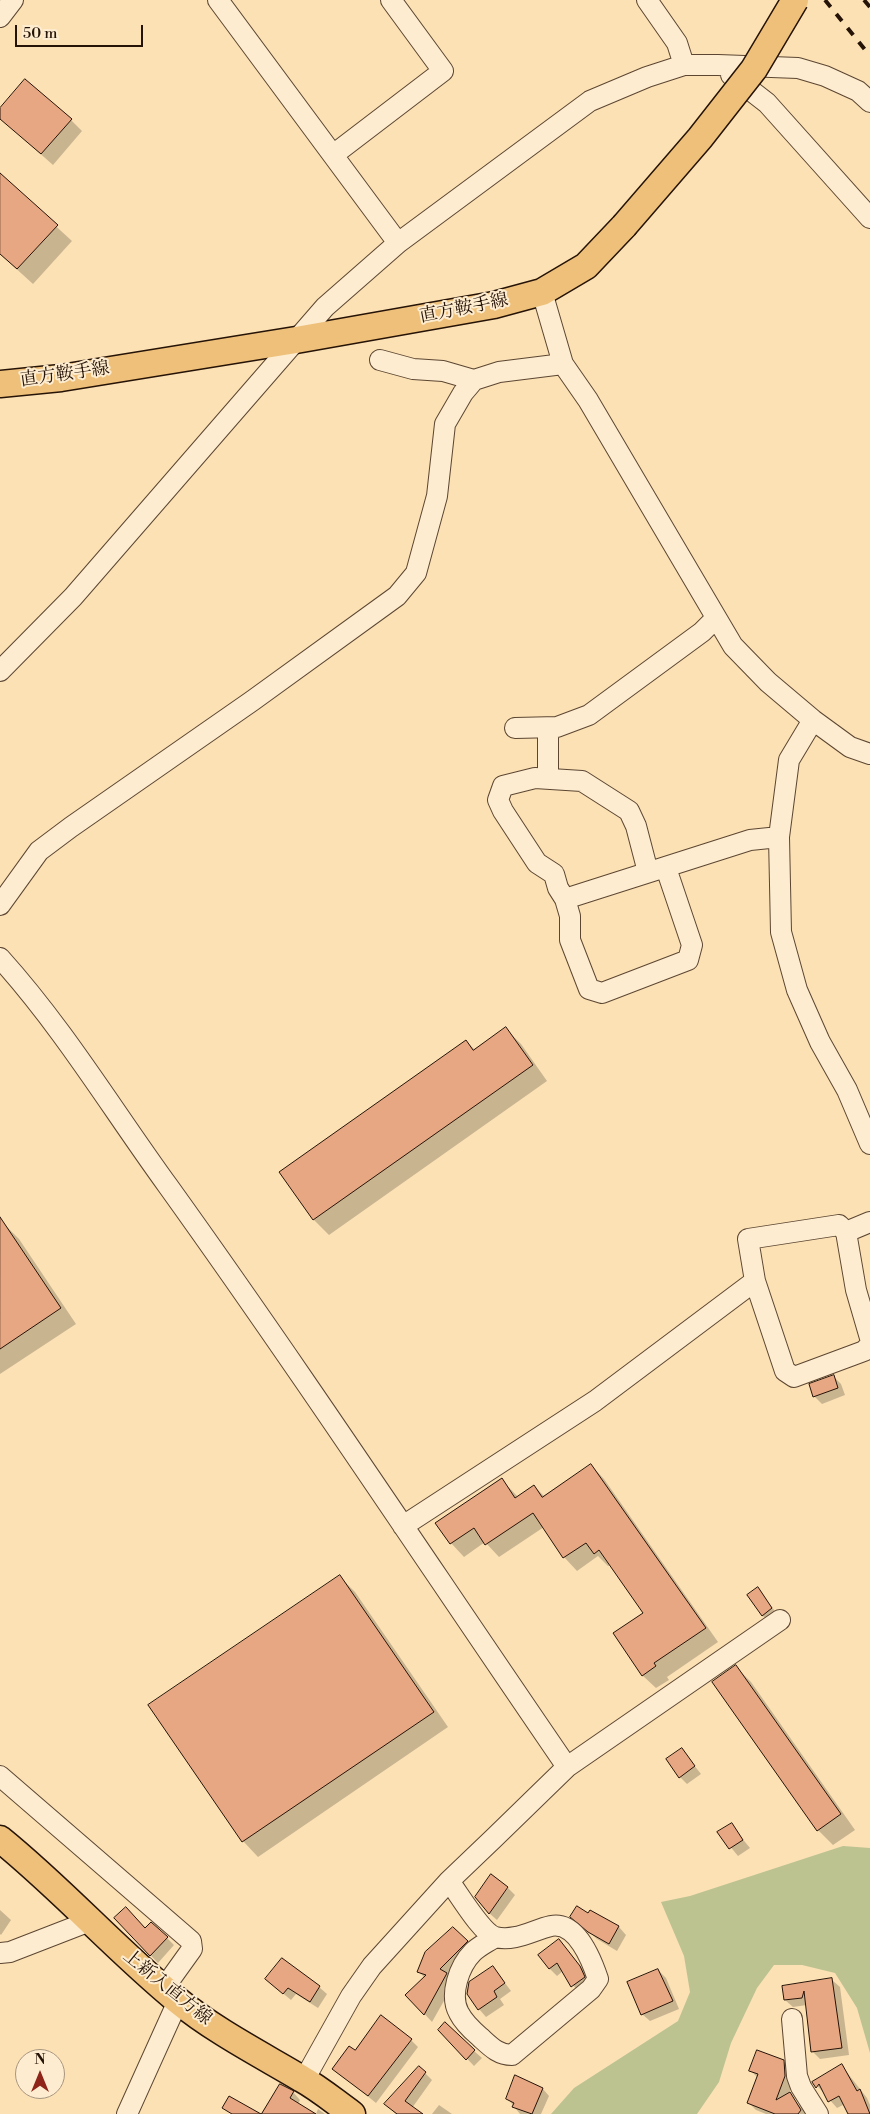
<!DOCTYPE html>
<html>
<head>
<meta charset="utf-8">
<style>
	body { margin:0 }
	#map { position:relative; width:870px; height:2114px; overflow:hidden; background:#fce1b5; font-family:"Libre Bodoni",serif }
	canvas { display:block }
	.north { position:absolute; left:15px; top:2049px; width:50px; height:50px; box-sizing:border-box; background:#fdeccf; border:1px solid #a7957f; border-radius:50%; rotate:0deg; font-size:14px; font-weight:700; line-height:20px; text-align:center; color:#261307 }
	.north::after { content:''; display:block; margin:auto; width:18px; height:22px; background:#8f2418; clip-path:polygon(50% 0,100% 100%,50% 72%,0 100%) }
	.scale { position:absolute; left:15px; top:25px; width:128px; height:22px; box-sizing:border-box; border:2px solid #261307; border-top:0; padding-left:6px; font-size:15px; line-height:18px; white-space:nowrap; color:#261307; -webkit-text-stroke:4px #fdeccf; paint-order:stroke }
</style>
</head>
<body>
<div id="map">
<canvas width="870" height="2114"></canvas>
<div class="north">N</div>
<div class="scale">50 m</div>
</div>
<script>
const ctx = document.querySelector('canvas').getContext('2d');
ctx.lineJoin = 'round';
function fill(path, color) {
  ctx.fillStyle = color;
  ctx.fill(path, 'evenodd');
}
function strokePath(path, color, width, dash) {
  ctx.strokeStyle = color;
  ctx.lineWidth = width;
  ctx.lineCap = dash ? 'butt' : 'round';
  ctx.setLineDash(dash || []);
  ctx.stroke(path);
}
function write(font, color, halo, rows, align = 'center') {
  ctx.font = font + ' "Libre Bodoni","Noto Serif JP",serif';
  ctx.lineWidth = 4;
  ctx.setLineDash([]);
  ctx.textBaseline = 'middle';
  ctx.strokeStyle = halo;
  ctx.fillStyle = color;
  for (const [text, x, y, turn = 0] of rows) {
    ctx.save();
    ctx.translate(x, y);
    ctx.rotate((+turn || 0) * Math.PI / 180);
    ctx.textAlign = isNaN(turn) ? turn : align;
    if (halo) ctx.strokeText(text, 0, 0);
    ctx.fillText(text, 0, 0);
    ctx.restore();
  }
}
fill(new Path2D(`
	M 843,1846 L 870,1848 L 870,2053 L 857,2008 L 835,1973 L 802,1965 L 774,1965 L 757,1988 L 731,2043 L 719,2082 L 697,2114 L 551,2114 L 574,2088 L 678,2021 L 690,1992 L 684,1956 L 661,1902 L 690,1896 Z`), '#bcc390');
fill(new Path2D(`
	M 0,110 L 71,120 L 82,131 L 53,165 L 0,118 Z
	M 0,175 L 72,241 L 33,284 L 0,254 Z
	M 506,1029 L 521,1044 L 547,1081 L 329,1235 L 314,1220 L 280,1172 L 466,1041 L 475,1050 Z
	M 4,1224 L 19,1239 L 76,1324 L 0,1374 L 0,1227 Z
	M 833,1376 L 841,1384 L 845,1395 L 822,1404 L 814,1396 Z
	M 591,1465 L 604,1479 L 718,1642 L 667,1677 L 669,1680 L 656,1688 L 642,1675 L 645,1614 L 610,1565 L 608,1566 L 598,1556 L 577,1571 L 564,1557 L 544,1527 L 499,1557 L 485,1542 L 464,1557 L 451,1543 L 502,1480 L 518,1497 L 534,1486 L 545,1497 Z
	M 339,1576 L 355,1592 L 448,1727 L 258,1857 L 243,1841 Z
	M 757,1589 L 779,1616 L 770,1623 L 762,1615 Z
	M 736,1667 L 751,1682 L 855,1830 L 833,1845 L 818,1830 Z
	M 682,1750 L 701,1774 L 687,1784 L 680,1777 Z
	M 731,1825 L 750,1848 L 738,1856 L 719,1833 Z
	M 508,1888 L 515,1895 L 497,1920 L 489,1913 Z
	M 0,1910 L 11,1920 L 1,1935 L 0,1934 Z
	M 590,1911 L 619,1927 L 626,1935 L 617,1951 L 597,1939 L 572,1917 L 588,1914 Z
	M 115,1918 L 167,1938 L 174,1945 L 158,1963 Z
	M 453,1928 L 474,1949 L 448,1975 L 454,1983 L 432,2022 L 407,1995 L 425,1978 L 419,1972 Z
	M 559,1941 L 588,1975 L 592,1985 L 579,1993 L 563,1971 L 557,1976 L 549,1968 Z
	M 493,1967 L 511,1991 L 500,1999 L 504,2005 L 486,2017 L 479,2009 Z
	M 658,1970 L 666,1978 L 679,2009 L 650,2021 L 642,2014 Z
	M 832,1980 L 840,1987 L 849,2055 L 820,2059 L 812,2051 L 807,2005 L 793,2007 L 785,2000 L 783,1987 Z
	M 274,1986 L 319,1987 L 327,1994 L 318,2008 L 296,1994 L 291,2000 Z
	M 440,2030 L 474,2051 L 482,2058 L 474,2066 Z
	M 411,2040 L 418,2047 L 376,2103 L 333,2068 Z
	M 783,2061 L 791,2069 L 792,2085 L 789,2093 L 806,2114 L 766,2114 L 756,2110 L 749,2103 L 758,2078 L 750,2070 Z
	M 842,2066 L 867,2098 L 870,2105 L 870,2114 L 850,2114 L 845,2104 L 837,2108 L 813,2081 Z
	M 425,2073 L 432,2080 L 412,2108 L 421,2114 L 396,2114 L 385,2104 Z
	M 516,2077 L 543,2089 L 549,2096 L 541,2114 L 520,2114 L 508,2099 Z
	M 293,2092 L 300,2100 L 298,2104 L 313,2114 L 262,2114 Z
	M 439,2105 L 452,2114 L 432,2114 Z
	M 318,2109 L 325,2114 L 316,2114 Z`), '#0003');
const building = new Path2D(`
	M 25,79 L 72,119 L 41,154 L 0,119 L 0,108 Z
	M 0,173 L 58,225 L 17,269 L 0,254 Z
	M 506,1027 L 533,1065 L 313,1220 L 279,1172 L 466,1040 L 473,1050 Z
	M 0,1217 L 61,1308 L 0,1349 Z
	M 834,1375 L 838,1388 L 813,1397 L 809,1384 Z
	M 591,1464 L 706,1628 L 654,1663 L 656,1666 L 642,1676 L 613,1633 L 643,1613 L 599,1550 L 594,1554 L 586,1543 L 563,1558 L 533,1513 L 485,1545 L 474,1528 L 450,1544 L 435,1523 L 502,1478 L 515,1498 L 534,1485 L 542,1497 Z
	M 340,1575 L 434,1712 L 242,1842 L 148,1705 Z
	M 758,1587 L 772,1608 L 762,1616 L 747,1595 Z
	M 736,1665 L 841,1814 L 817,1831 L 712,1682 Z
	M 682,1748 L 695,1766 L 679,1778 L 666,1759 Z
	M 732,1823 L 743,1840 L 729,1849 L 717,1832 Z
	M 491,1874 L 508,1887 L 489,1914 L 475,1897 Z
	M 577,1906 L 588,1913 L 590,1910 L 619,1926 L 609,1944 L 588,1932 L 570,1917 Z
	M 126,1907 L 145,1928 L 151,1922 L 168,1937 L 150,1956 L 114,1918 Z
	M 453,1927 L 468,1941 L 440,1969 L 447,1973 L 446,1975 L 424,2015 L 405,1995 L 426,1975 L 417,1972 L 425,1952 Z
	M 559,1939 L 580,1966 L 585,1977 L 571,1987 L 557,1963 L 549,1969 L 538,1955 Z
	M 282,1958 L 320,1986 L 310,2002 L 288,1988 L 283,1994 L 265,1979 Z
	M 493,1966 L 505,1983 L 494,1991 L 497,1997 L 478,2010 L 467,1994 L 469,1982 Z
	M 658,1969 L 673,2001 L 641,2015 L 627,1982 Z
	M 832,1978 L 842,2048 L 811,2052 L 804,1991 L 802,1998 L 784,2000 L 782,1986 Z
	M 381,2015 L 412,2039 L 368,2096 L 332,2069 L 349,2046 L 355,2050 Z
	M 445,2022 L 475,2050 L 466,2060 L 438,2030 Z
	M 757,2050 L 784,2060 L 785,2076 L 776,2100 L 790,2092 L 801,2110 L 798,2114 L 775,2114 L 747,2103 L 758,2074 L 749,2071 Z
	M 842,2064 L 857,2091 L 860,2089 L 870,2114 L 848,2114 L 839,2096 L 828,2102 L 819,2084 L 816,2088 L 812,2082 Z
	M 419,2066 L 426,2072 L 405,2101 L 423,2114 L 397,2114 L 384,2104 Z
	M 515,2075 L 543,2088 L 532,2114 L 512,2107 L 514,2103 L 506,2099 Z
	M 280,2084 L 294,2091 L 290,2098 L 316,2114 L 232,2114 L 222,2108 L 229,2096 L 261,2114 Z`);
fill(building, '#e7a783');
strokePath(building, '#261307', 1);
const minor = new Path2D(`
	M 218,0 L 398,243
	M 647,0 L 677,43 L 684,65
	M 0,17 L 13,0
	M 731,75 L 767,103 L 870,218
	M 333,155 L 443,71 L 391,0
	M 542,292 L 563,364 L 588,400 L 733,646 L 768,682 L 813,720 L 850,747 L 870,754
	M 380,360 L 413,369 L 443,371 L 474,380
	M 0,671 L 73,597 L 325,307 L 398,243 L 590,101 L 647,77 L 684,65 L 718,65 L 798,68 L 825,76 L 858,91 L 870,102
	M 813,720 L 789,760 L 779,837 L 781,932 L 797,990 L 820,1042 L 847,1090 L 870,1144
	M 515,728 L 557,727 L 589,715 L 702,632 L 715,619
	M 548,728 L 548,778
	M 648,872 L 636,826 L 629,811 L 582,781 L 535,778 L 503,786 L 498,800 L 503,811 L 537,863 L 554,874 L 558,888 L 565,899 L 570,916 L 570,940 L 589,989 L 602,993 L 688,960 L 692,945 L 666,868
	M 565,899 L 750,840 L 779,837
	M 0,905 L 39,851 L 71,827 L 252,701 L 397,596 L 416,573 L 437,496 L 445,424 L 463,393 L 474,380 L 499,372 L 563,364
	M 0,958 C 64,1029 112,1109 168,1186 C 305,1377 434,1573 567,1767
	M 846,1232 L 856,1290 L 870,1338
	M 755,1281 L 785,1371 L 794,1377 L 864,1351 L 870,1345
	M 403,1526 L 595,1401 L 755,1281 L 748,1239 L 839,1225 L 846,1232 L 870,1222
	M 0,1776 L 191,1941 L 192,1949 L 164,1988
	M 449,1881 C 459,1894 481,1932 495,1937 C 515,1942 533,1930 551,1926 C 577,1921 592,1961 598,1979 L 591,1989 L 512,2055 C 498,2055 490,2046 480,2037 C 473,2031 463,2021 459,2013 C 449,1995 459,1966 473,1952 C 479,1946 488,1942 495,1937
	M 0,1953 L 10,1952 L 90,1921
	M 792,2019 L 797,2076 L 801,2087 L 818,2114
	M 304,2080 L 351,1996 L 372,1966 L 449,1881 L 494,1838 L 567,1767 L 780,1620
	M 127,2114 L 178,2001`);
const major = new Path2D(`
	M 0,384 L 61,378 L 296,340 L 494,305 L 542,292 L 586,266 L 624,226
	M 0,1839 C 62,1889 115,1949 177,2000 C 215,2031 260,2054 302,2079 C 320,2089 335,2102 352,2114`);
strokePath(minor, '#5c4632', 22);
strokePath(major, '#261307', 29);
strokePath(minor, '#fdeccf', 20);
strokePath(major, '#eec07a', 26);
strokePath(new Path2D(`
	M 825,0 L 870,56
	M 864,0 L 870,7`), '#261307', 4, [9, 9]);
const majorBridge = new Path2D(`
	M 624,226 L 700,138 L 754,69 L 795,0`);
strokePath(majorBridge, '#261307', 29, []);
strokePath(majorBridge, '#eec07a', 26);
write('18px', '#261307', '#fdeccf', [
	["直方鞍手線",464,309,-11],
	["直方鞍手線",65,375,-8],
	["上新入直方線",167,1988,39]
]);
</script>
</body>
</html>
